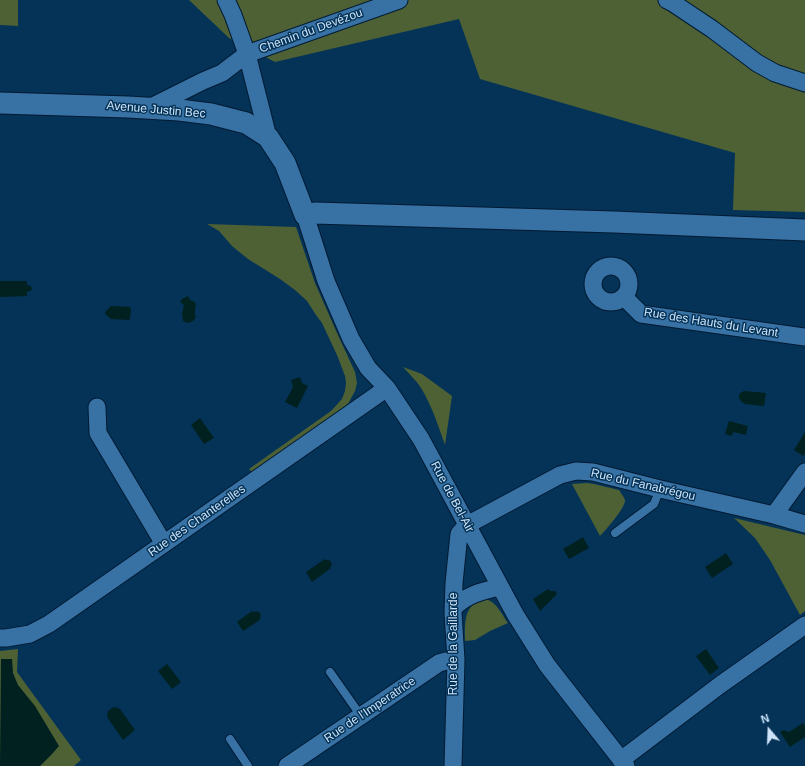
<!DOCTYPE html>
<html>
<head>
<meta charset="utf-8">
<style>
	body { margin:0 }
	#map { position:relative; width:805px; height:766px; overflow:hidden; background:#043357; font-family:Arial,sans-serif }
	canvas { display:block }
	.north { position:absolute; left:749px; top:710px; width:40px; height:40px; -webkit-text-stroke:3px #043357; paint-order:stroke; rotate:341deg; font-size:11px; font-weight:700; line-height:16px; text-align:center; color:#cce3fa }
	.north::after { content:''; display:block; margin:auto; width:14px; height:18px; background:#cce3fa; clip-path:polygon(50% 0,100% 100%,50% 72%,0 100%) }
</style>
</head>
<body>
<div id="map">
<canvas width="805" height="766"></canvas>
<div class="north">N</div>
</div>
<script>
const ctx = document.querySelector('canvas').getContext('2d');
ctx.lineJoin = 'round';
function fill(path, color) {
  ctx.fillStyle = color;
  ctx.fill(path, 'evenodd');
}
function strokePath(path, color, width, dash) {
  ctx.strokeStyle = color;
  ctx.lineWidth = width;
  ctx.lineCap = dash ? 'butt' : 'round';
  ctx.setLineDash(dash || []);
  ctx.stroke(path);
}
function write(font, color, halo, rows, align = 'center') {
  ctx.font = font + ' Arial,sans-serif';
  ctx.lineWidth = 3;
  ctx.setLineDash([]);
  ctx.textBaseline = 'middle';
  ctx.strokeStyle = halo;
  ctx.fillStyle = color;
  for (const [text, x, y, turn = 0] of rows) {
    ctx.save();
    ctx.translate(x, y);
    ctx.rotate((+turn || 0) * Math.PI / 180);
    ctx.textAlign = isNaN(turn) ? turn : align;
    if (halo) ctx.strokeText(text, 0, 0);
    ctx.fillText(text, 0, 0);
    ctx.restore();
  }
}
fill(new Path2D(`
	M 0,0 L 18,0 L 18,26 L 0,25 Z
	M 189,0 L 805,0 L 805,212 L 733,210 L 735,153 L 480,79 L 459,19 L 275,62 L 229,38 Z
	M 207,224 L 296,227 L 315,283 L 337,333 L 355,372 L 357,383 L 355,391 L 348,404 L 332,417 L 252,472 L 249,469 L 331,411 L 342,399 L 345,391 L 346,383 L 345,376 L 337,355 L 322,323 L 316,315 L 307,301 L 295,290 L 280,279 L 248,259 L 232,246 L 219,231 Z
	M 403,367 L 422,374 L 452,396 L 445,445 C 438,425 432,406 421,388 C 416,380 409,374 403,367 Z
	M 587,483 L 594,484 L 619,490 C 621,493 624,497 625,500 C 626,507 605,531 600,536 L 572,484 Z
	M 734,518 L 805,535 L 805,611 L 800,615 L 770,560 L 755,538 Z
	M 484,599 C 496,600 502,615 508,623 L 490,631 L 475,640 L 465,641 C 465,623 463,605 484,599 Z
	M 18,649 L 17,672 L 81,760 L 74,766 L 0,766 L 0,651 Z`), '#4e6135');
fill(new Path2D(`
	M 0,281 L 27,281 L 27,285 L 31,286 L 32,290 L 27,292 L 27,296 L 0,297 Z
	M 188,296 L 190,300 L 195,302 C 197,308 193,312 196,317 C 193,323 189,324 183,321 L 182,314 L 184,305 L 180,302 L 182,299 Z
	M 111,306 L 130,307 L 131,310 L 130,319 L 129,320 L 110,319 L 109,317 L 106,315 L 105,312 Z
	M 300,377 L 302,383 L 308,386 L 297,408 L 285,402 L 293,387 L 291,380 Z
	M 744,391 L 766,393 L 764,406 L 745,404 C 738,400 736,394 744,391 Z
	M 200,418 L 214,438 L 204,444 L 191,425 Z
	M 729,421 L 748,426 L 746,435 L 733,432 L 732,436 L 725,434 Z
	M 805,432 L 805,453 L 803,456 L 794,450 Z
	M 583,537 L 589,548 L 569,559 L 563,549 Z
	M 726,553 L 733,564 L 712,578 L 705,567 Z
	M 325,559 L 326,560 L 329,560 L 331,562 L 332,565 L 330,567 L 331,568 L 312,582 L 306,572 Z
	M 548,589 L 550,591 L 555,591 L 557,594 L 540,611 L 533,599 Z
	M 252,611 L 253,612 C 257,611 258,611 261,614 L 260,619 L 260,620 L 243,631 L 237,622 Z
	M 706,649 L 719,668 L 710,675 L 696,656 Z
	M 1,659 L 12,659 L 13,673 L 18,685 L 35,706 L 59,746 L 52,754 L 40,766 L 0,766 Z
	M 167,664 L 181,682 L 172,689 L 158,671 Z
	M 115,707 L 120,709 L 135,730 L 123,740 L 107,717 L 108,711 L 112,708 Z
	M 803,723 L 805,726 L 805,737 L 790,747 L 780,732 L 784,730 L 789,732 Z`), '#00211f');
const service = new Path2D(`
	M 615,533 L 654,504 L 660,489
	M 330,672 L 361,716
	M 230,739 L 248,766`);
const minor = new Path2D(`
	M 226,0 L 233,15 L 247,54 L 268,137
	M 667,0 L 673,3 L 712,29 L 757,63 L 775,73 L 805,83
	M 149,108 L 203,81 L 222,73 L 247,54 L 399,0
	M 305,215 L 326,281 L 351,339 L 368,368 L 387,388 L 421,439 L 515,614 L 547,665 L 626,766
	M593 284a18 18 0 1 1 36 0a18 18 0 1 1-36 0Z
	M 624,297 L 641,314 L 805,337
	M 97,407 L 98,433 L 164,544
	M 774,515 L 805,472
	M 453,609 C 465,595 482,591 500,587
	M 0,638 L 6,638 L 30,634 L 49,624 L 387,388
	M 621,760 L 720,685 L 805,625
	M 287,766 L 439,663 L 446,661 L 456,660
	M 453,766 L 456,660 L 453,613 L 454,583 L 459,534 L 467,525 L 560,475 L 576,471 L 593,472 L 660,489 L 774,515 L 805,524`);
const tertiary = new Path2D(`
	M 0,103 L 128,107 L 179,110 L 211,114 L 246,123 L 268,137 L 285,163 L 305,215 L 315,213 L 614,222 L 805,230`);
strokePath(service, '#001a33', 10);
strokePath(minor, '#001a33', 19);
strokePath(tertiary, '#001a33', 23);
strokePath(service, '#3871a3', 8);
strokePath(minor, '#3871a3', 17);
strokePath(tertiary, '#3871a3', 21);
write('12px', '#cce3fa', '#043357', [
	["Chemin du Devézou",311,31,-20],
	["Avenue Justin Bec",156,110,5],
	["Rue des Hauts du Levant",711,323,9],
	["Rue du Fanabrégou",643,485,13],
	["Rue de Bel-Air",452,497,62],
	["Rue des Chanterelles",197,521,-35],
	["Rue de la Gaillarde",454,644,-90],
	["Rue de l'Imperatrice",370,710,-34]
]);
</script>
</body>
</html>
